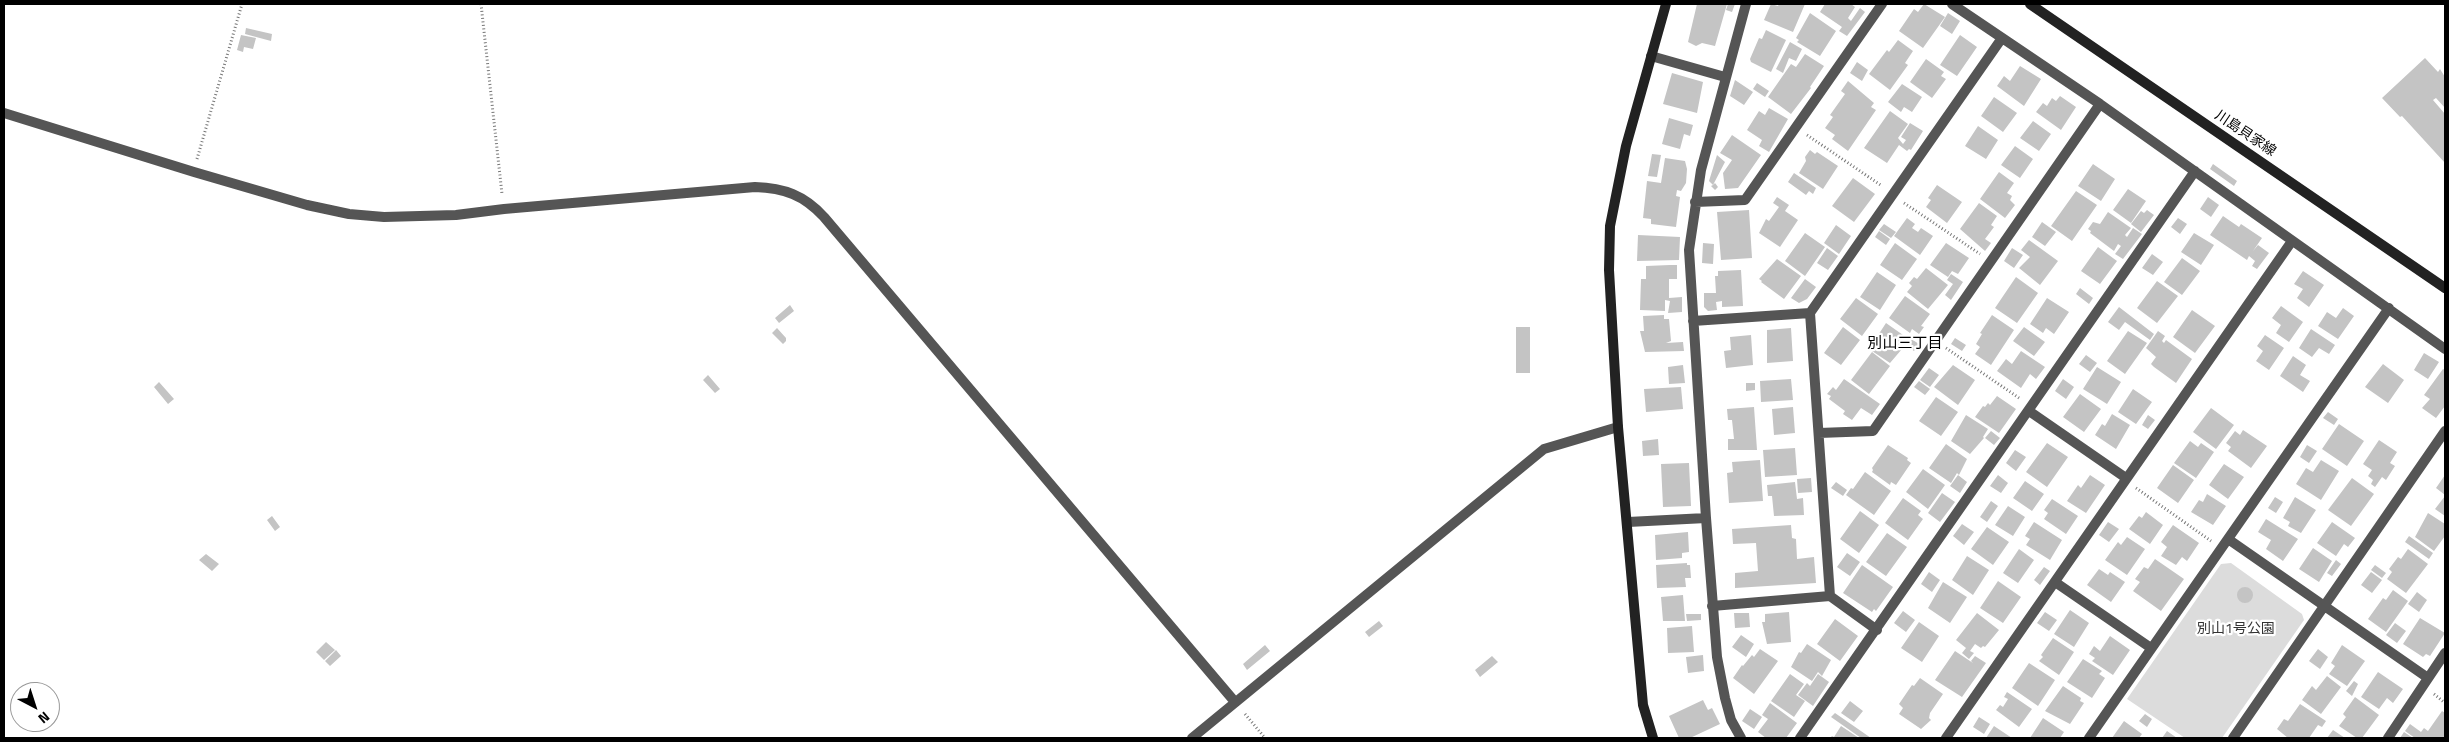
<!DOCTYPE html>
<html>
<head>
<meta charset="utf-8">
<style>
	body { margin:0 }
	#map { position:relative; width:2449px; height:742px; overflow:hidden; background:#fff; font-family:"Titillium Web",sans-serif }
	canvas { display:block }
	.frame { position:absolute; inset:0; border:5px solid #000; pointer-events:none }
	.north { position:absolute; left:10px; top:682px; width:50px; height:50px; box-sizing:border-box; background:#fff; border:1px solid #999; border-radius:50%; rotate:140deg; font-size:14px; font-weight:700; line-height:20px; text-align:center; color:#000 }
	.north::after { content:''; display:block; margin:auto; width:18px; height:22px; background:#000; clip-path:polygon(50% 0,100% 100%,50% 72%,0 100%) }
</style>
</head>
<body>
<div id="map">
<canvas width="2449" height="742"></canvas>
<div class="frame"></div>
<div class="north">N</div>
</div>
<script>
const ctx = document.querySelector('canvas').getContext('2d');
ctx.lineJoin = 'round';
function fill(path, color) {
  ctx.fillStyle = color;
  ctx.fill(path, 'evenodd');
}
function strokePath(path, color, width, dash) {
  ctx.strokeStyle = color;
  ctx.lineWidth = width;
  ctx.lineCap = dash ? 'butt' : 'round';
  ctx.setLineDash(dash || []);
  ctx.stroke(path);
}
function write(font, color, halo, rows, align = 'center') {
  ctx.font = font + ' "Titillium Web","Noto Sans JP",sans-serif';
  ctx.lineWidth = 4.5;
  ctx.setLineDash([]);
  ctx.textBaseline = 'middle';
  ctx.strokeStyle = halo;
  ctx.fillStyle = color;
  for (const [text, x, y, turn = 0] of rows) {
    ctx.save();
    ctx.translate(x, y);
    ctx.rotate((+turn || 0) * Math.PI / 180);
    ctx.textAlign = isNaN(turn) ? turn : align;
    if (halo) ctx.strokeText(text, 0, 0);
    ctx.fillText(text, 0, 0);
    ctx.restore();
  }
}
fill(new Path2D(`
	M 2231,563 L 2302,614 L 2304,620 L 2222,738 L 2185,738 L 2127,699 L 2221,564 Z`), '#dcdcdc');
fill(new Path2D(`
	M 1697,4 L 1727,4 L 1715,46 L 1702,43 L 1696,46 L 1688,42 Z
	M 1728,4 L 1735,4 L 1732,12 L 1726,10 Z
	M 1771,4 L 1778,6 L 1779,4 L 1805,4 L 1793,32 L 1764,20 Z
	M 1825,4 L 1851,4 L 1855,7 L 1848,18 L 1851,21 L 1860,8 L 1865,12 L 1847,36 L 1839,31 L 1842,27 L 1820,12 Z
	M 1924,4 L 1945,17 L 1923,48 L 1899,31 L 1914,9 L 1918,12 Z
	M 1810,13 L 1836,31 L 1820,56 L 1797,42 L 1799,40 L 1796,38 Z
	M 1948,13 L 1960,21 L 1952,34 L 1940,26 Z
	M 246,28 L 272,34 L 271,41 L 245,34 Z
	M 1766,30 L 1786,40 L 1771,72 L 1751,62 L 1750,59 L 1759,38 L 1762,39 Z
	M 241,35 L 256,38 L 253,49 L 244,47 L 243,52 L 237,50 Z
	M 1960,35 L 1977,47 L 1957,76 L 1940,65 Z
	M 1898,40 L 1913,51 L 1905,63 L 1908,65 L 1890,90 L 1869,74 L 1887,50 L 1889,52 Z
	M 1790,42 L 1802,49 L 1796,61 L 1789,58 L 1783,73 L 1776,69 Z
	M 1805,54 L 1824,66 L 1810,87 L 1811,88 L 1791,114 L 1768,97 L 1791,64 L 1796,67 Z
	M 2425,58 L 2438,72 L 2440,69 L 2445,77 L 2445,108 L 2436,98 L 2433,100 L 2445,114 L 2445,163 L 2402,116 L 2400,117 L 2382,98 Z
	M 1926,59 L 1944,72 L 1941,76 L 1946,79 L 1932,98 L 1910,82 Z
	M 1857,62 L 1868,70 L 1862,81 L 1850,73 Z
	M 2020,66 L 2041,79 L 2024,106 L 1997,86 L 2004,76 L 2010,81 Z
	M 1672,73 L 1703,82 L 1697,113 L 1663,104 Z
	M 1735,80 L 1753,92 L 1744,105 L 1730,96 Z
	M 1848,81 L 1874,103 L 1871,107 L 1876,110 L 1848,151 L 1832,139 L 1835,135 L 1825,128 L 1833,117 L 1830,115 L 1845,94 L 1841,91 Z
	M 1757,83 L 1769,91 L 1765,97 L 1753,89 Z
	M 1902,84 L 1922,97 L 1912,112 L 1904,107 L 1901,112 L 1888,102 Z
	M 2060,96 L 2076,107 L 2061,130 L 2036,112 L 2043,103 L 2047,106 L 2052,98 L 2056,101 Z
	M 1994,97 L 2017,113 L 2003,132 L 1981,116 Z
	M 1769,108 L 1788,119 L 1769,152 L 1759,146 L 1762,140 L 1747,130 L 1759,111 L 1765,115 Z
	M 1890,111 L 1908,124 L 1898,138 L 1903,144 L 1906,140 L 1901,137 L 1910,123 L 1923,131 L 1911,150 L 1909,149 L 1907,151 L 1899,145 L 1887,163 L 1864,148 Z
	M 1669,118 L 1693,125 L 1690,136 L 1684,134 L 1680,149 L 1662,144 Z
	M 2033,121 L 2051,134 L 2039,151 L 2020,138 Z
	M 1978,126 L 1998,140 L 1986,159 L 1965,146 Z
	M 1732,135 L 1761,155 L 1738,188 L 1725,189 L 1723,173 L 1732,160 L 1720,153 Z
	M 2015,146 L 2033,159 L 2020,178 L 2001,165 Z
	M 1810,150 L 1815,154 L 1817,152 L 1838,166 L 1823,189 L 1799,173 L 1806,161 L 1805,157 Z
	M 1652,154 L 1661,155 L 1657,177 L 1648,176 Z
	M 1717,155 L 1725,162 L 1713,185 L 1715,183 L 1718,187 L 1715,190 L 1711,186 L 1713,185 L 1709,181 Z
	M 1665,158 L 1685,161 L 1687,169 L 1686,183 L 1681,191 L 1677,190 L 1676,196 L 1680,197 L 1676,227 L 1651,224 L 1651,219 L 1643,218 L 1647,181 L 1661,183 Z
	M 2093,164 L 2115,179 L 2101,201 L 2078,186 Z
	M 2213,164 L 2237,181 L 2234,186 L 2210,169 Z
	M 1999,172 L 2014,183 L 2007,193 L 2012,196 L 2010,200 L 2015,205 L 2005,218 L 1980,199 Z
	M 1794,173 L 1816,188 L 1813,194 L 1809,191 L 1806,195 L 1788,182 Z
	M 1853,178 L 1875,194 L 1854,222 L 1832,206 Z
	M 1937,185 L 1962,202 L 1947,223 L 1926,207 L 1931,200 L 1928,198 Z
	M 2128,189 L 2146,201 L 2131,223 L 2113,210 Z
	M 2076,191 L 2097,205 L 2072,241 L 2051,226 Z
	M 1777,197 L 1789,205 L 1785,211 L 1798,220 L 1780,247 L 1759,233 L 1766,219 L 1769,221 L 1779,207 L 1773,203 Z
	M 2208,197 L 2219,205 L 2211,217 L 2200,209 Z
	M 1979,203 L 1997,216 L 1991,225 L 1994,227 L 1985,239 L 1991,243 L 1985,251 L 1960,229 Z
	M 1749,210 L 1752,258 L 1721,260 L 1717,212 Z
	M 2147,210 L 2154,215 L 2141,232 L 2131,224 L 2141,211 L 2144,213 Z
	M 2108,212 L 2131,228 L 2125,235 L 2127,237 L 2133,228 L 2142,234 L 2123,259 L 2115,254 L 2121,246 L 2118,244 L 2114,251 L 2090,233 L 2091,231 L 2088,229 L 2093,222 L 2100,224 Z
	M 2223,216 L 2239,227 L 2241,224 L 2262,238 L 2253,251 L 2258,245 L 2269,253 L 2257,269 L 2252,266 L 2255,261 L 2249,256 L 2247,260 L 2210,235 Z
	M 1907,218 L 1915,224 L 1912,228 L 1918,232 L 1921,228 L 1933,236 L 1920,255 L 1894,236 Z
	M 2178,218 L 2187,224 L 2180,234 L 2171,227 Z
	M 2042,222 L 2056,232 L 2045,246 L 2032,237 Z
	M 1884,224 L 1896,232 L 1891,238 L 1879,230 Z
	M 1836,225 L 1851,236 L 1839,254 L 1824,243 Z
	M 1879,231 L 1890,239 L 1886,245 L 1875,237 Z
	M 1805,233 L 1825,247 L 1805,276 L 1785,261 Z
	M 2194,233 L 2214,245 L 2201,265 L 2181,252 Z
	M 1638,235 L 1680,237 L 1679,260 L 1637,261 Z
	M 2029,240 L 2058,261 L 2040,285 L 2019,268 L 2030,257 L 2021,250 Z
	M 1703,243 L 1714,244 L 1713,264 L 1702,263 Z
	M 1895,243 L 1917,259 L 1902,280 L 1880,265 Z
	M 1946,243 L 1969,258 L 1958,274 L 1952,271 L 1948,277 L 1930,265 Z
	M 2098,247 L 2117,261 L 2100,284 L 2081,271 Z
	M 1827,248 L 1838,256 L 1828,270 L 1817,263 Z
	M 2012,248 L 2023,255 L 2014,268 L 2004,261 Z
	M 2152,254 L 2163,262 L 2153,275 L 2142,268 Z
	M 2182,258 L 2200,271 L 2182,295 L 2164,282 Z
	M 1777,259 L 1801,276 L 1784,299 L 1761,282 L 1762,281 L 1759,279 Z
	M 1670,265 L 1677,265 L 1677,279 L 1669,279 L 1669,298 L 1682,297 L 1682,312 L 1668,313 L 1670,301 L 1665,300 L 1665,311 L 1640,310 L 1641,279 L 1646,279 L 1646,266 Z
	M 1926,268 L 1948,285 L 1928,309 L 1907,292 L 1912,286 L 1909,283 L 1914,277 L 1917,279 Z
	M 1741,270 L 1743,306 L 1722,307 L 1722,301 L 1716,302 L 1717,310 L 1708,311 L 1704,307 L 1704,293 L 1716,293 L 1715,276 L 1718,276 L 1718,271 Z
	M 2303,271 L 2324,285 L 2309,307 L 2297,298 L 2303,289 L 2294,284 Z
	M 1877,272 L 1896,285 L 1880,310 L 1860,297 Z
	M 1951,274 L 1963,282 L 1951,300 L 1945,295 L 1953,284 L 1947,280 Z
	M 2016,277 L 2038,293 L 2017,323 L 1995,308 Z
	M 1805,279 L 1816,287 L 1807,299 L 1799,303 L 1791,298 Z
	M 2157,281 L 2178,296 L 2157,323 L 2137,308 Z
	M 2080,288 L 2093,298 L 2089,304 L 2076,294 Z
	M 1905,296 L 1930,314 L 1921,326 L 1924,327 L 1919,334 L 1912,329 L 1910,333 L 1889,318 Z
	M 1856,298 L 1878,314 L 1862,336 L 1840,319 Z
	M 2047,298 L 2069,312 L 2054,334 L 2046,328 L 2043,333 L 2030,324 Z
	M 790,305 L 794,311 L 779,323 L 775,318 Z
	M 2281,306 L 2303,322 L 2289,342 L 2276,333 L 2281,325 L 2272,318 Z
	M 2119,307 L 2154,334 L 2150,340 L 2125,322 L 2119,330 L 2108,322 Z
	M 2343,308 L 2354,316 L 2338,339 L 2318,326 L 2327,312 L 2336,318 Z
	M 2192,310 L 2215,326 L 2195,353 L 2173,337 Z
	M 1664,315 L 1664,319 L 1669,319 L 1671,341 L 1666,343 L 1683,342 L 1684,351 L 1645,352 L 1640,331 L 1644,331 L 1643,316 Z
	M 1992,315 L 2014,330 L 1991,365 L 1975,354 L 1980,347 L 1976,344 L 1982,334 L 1980,333 Z
	M 1886,323 L 1903,335 L 1899,342 L 1902,344 L 1901,347 L 1902,349 L 1890,363 L 1869,349 Z
	M 1516,327 L 1530,327 L 1530,373 L 1516,373 Z
	M 1843,327 L 1860,340 L 1841,365 L 1824,353 Z
	M 2024,327 L 2045,342 L 2034,356 L 2013,341 Z
	M 777,328 L 786,338 L 786,341 L 783,344 L 772,333 Z
	M 1791,328 L 1793,361 L 1767,363 L 1767,330 Z
	M 2311,329 L 2335,345 L 2329,354 L 2319,348 L 2312,357 L 2299,348 Z
	M 2128,331 L 2147,343 L 2125,374 L 2107,361 Z
	M 2158,331 L 2165,336 L 2162,341 L 2164,343 L 2166,340 L 2192,359 L 2176,383 L 2154,367 L 2151,364 L 2156,357 L 2146,348 Z
	M 1751,335 L 1753,365 L 1726,368 L 1724,351 L 1731,350 L 1730,337 Z
	M 1905,335 L 1919,344 L 1914,351 L 1900,341 Z
	M 2265,335 L 2284,348 L 2269,370 L 2256,361 L 2263,351 L 2257,346 Z
	M 1955,338 L 1966,345 L 1962,351 L 1951,344 Z
	M 2021,351 L 2045,367 L 2036,379 L 2030,374 L 2021,388 L 1997,371 L 2006,359 L 2012,364 Z
	M 1872,352 L 1890,366 L 1869,394 L 1851,380 Z
	M 2424,353 L 2439,362 L 2428,379 L 2414,370 Z
	M 2086,355 L 2097,363 L 2090,372 L 2079,364 Z
	M 2293,356 L 2306,365 L 2300,375 L 2310,381 L 2303,392 L 2280,376 Z
	M 2383,364 L 2404,380 L 2388,403 L 2365,387 Z
	M 1683,365 L 1685,383 L 1669,384 L 1668,367 Z
	M 1953,365 L 1975,380 L 1958,405 L 1934,387 Z
	M 2097,367 L 2121,382 L 2107,404 L 2083,389 Z
	M 1929,368 L 1939,375 L 1930,387 L 1920,380 Z
	M 2443,369 L 2445,370 L 2445,406 L 2436,418 L 2422,408 L 2430,399 L 2424,395 Z
	M 708,375 L 720,389 L 715,393 L 703,380 Z
	M 1791,379 L 1793,400 L 1761,402 L 1760,381 Z
	M 1844,379 L 1880,404 L 1872,415 L 1861,408 L 1852,420 L 1843,414 L 1845,411 L 1829,399 L 1831,396 L 1827,394 L 1833,387 L 1836,390 Z
	M 2063,379 L 2074,387 L 2066,399 L 2055,391 Z
	M 1919,381 L 1930,389 L 1925,395 L 1914,387 Z
	M 159,382 L 174,399 L 168,404 L 154,387 Z
	M 1746,383 L 1755,383 L 1755,390 L 1746,391 Z
	M 1681,387 L 1683,409 L 1646,412 L 1644,389 Z
	M 2133,389 L 2152,402 L 2136,424 L 2118,412 Z
	M 2080,394 L 2101,409 L 2084,432 L 2063,417 Z
	M 1997,396 L 2016,409 L 1999,433 L 1975,417 L 1983,406 L 1985,407 L 1988,403 L 1990,405 Z
	M 1936,397 L 1958,412 L 1941,436 L 1919,421 Z
	M 1754,407 L 1757,450 L 1728,450 L 1728,439 L 1734,439 L 1732,420 L 1728,420 L 1727,409 Z
	M 1793,407 L 1795,433 L 1774,435 L 1772,409 Z
	M 2211,408 L 2234,425 L 2216,449 L 2193,432 Z
	M 2328,412 L 2338,419 L 2334,425 L 2323,418 Z
	M 2112,414 L 2130,425 L 2116,449 L 2095,435 L 2102,424 L 2105,426 Z
	M 1966,415 L 1988,429 L 1983,437 L 1984,438 L 1970,454 L 1951,441 Z
	M 2148,415 L 2155,420 L 2148,429 L 2142,425 Z
	M 2339,424 L 2364,441 L 2347,466 L 2322,449 Z
	M 2243,430 L 2267,446 L 2251,468 L 2228,451 L 2231,447 L 2226,443 L 2235,431 L 2240,435 Z
	M 1991,431 L 2000,438 L 1994,445 L 1985,438 Z
	M 1658,439 L 1659,455 L 1643,456 L 1642,441 Z
	M 2379,440 L 2397,452 L 2390,463 L 2395,466 L 2386,480 L 2382,477 L 2375,487 L 2371,484 L 2373,480 L 2368,476 L 2372,470 L 2363,464 Z
	M 2190,441 L 2198,447 L 2201,443 L 2214,452 L 2196,478 L 2174,463 Z
	M 2047,443 L 2068,457 L 2047,487 L 2026,472 Z
	M 1946,444 L 1967,459 L 1959,475 L 1957,473 L 1951,483 L 1929,468 Z
	M 1888,445 L 1908,458 L 1907,460 L 1911,463 L 1896,485 L 1891,482 L 1890,485 L 1872,472 L 1873,470 L 1872,468 Z
	M 2307,445 L 2317,451 L 2309,463 L 2300,457 Z
	M 1795,448 L 1797,475 L 1765,477 L 1763,450 Z
	M 2015,450 L 2026,457 L 2016,471 L 2006,463 Z
	M 1760,460 L 1763,501 L 1729,503 L 1727,473 L 1733,472 L 1732,462 Z
	M 2321,460 L 2339,471 L 2321,500 L 2296,484 L 2306,468 L 2313,472 Z
	M 1689,463 L 1691,506 L 1663,507 L 1661,464 Z
	M 2224,464 L 2244,477 L 2228,499 L 2209,485 Z
	M 2173,465 L 2194,480 L 2178,503 L 2157,488 Z
	M 1923,469 L 1945,485 L 1928,509 L 1906,492 Z
	M 1865,472 L 1891,491 L 1874,515 L 1846,495 L 1851,488 L 1853,489 Z
	M 1958,475 L 1967,482 L 1960,493 L 1950,486 Z
	M 1998,475 L 2008,483 L 2001,493 L 1990,486 Z
	M 2090,475 L 2105,485 L 2086,513 L 2067,501 L 2078,485 L 2081,488 Z
	M 2445,475 L 2445,495 L 2436,488 Z
	M 1811,478 L 1812,492 L 1798,493 L 1797,479 Z
	M 2352,478 L 2374,494 L 2351,526 L 2328,510 Z
	M 2025,481 L 2044,494 L 2032,511 L 2013,498 Z
	M 1795,482 L 1797,499 L 1803,498 L 1804,515 L 1774,516 L 1772,496 L 1768,496 L 1767,485 Z
	M 1836,482 L 1847,490 L 1843,496 L 1831,488 Z
	M 1942,493 L 1955,502 L 1940,522 L 1928,513 Z
	M 2207,494 L 2226,506 L 2213,525 L 2191,512 L 2199,500 L 2203,502 Z
	M 2445,496 L 2445,516 L 2435,509 Z
	M 2275,497 L 2283,502 L 2276,513 L 2268,508 Z
	M 2295,497 L 2316,510 L 2301,533 L 2288,526 L 2290,522 L 2283,518 Z
	M 1903,498 L 1921,511 L 1918,515 L 1923,519 L 1908,540 L 1885,523 Z
	M 2052,499 L 2078,516 L 2066,534 L 2044,519 L 2048,513 L 2044,510 Z
	M 1991,501 L 1998,506 L 1987,522 L 1980,517 Z
	M 2008,506 L 2025,517 L 2013,536 L 1995,525 Z
	M 1860,511 L 1879,525 L 1859,553 L 1840,539 Z
	M 2146,512 L 2163,525 L 2150,544 L 2129,529 L 2139,516 L 2142,518 Z
	M 2428,513 L 2445,524 L 2445,536 L 2434,551 L 2415,537 Z
	M 272,516 L 280,527 L 275,531 L 267,520 Z
	M 2266,519 L 2298,539 L 2283,561 L 2266,549 L 2271,540 L 2258,532 Z
	M 2034,522 L 2062,540 L 2050,560 L 2026,545 L 2030,539 L 2025,536 Z
	M 2108,522 L 2119,529 L 2109,542 L 2099,535 Z
	M 2332,522 L 2355,538 L 2348,547 L 2344,544 L 2336,556 L 2317,543 Z
	M 1962,524 L 1974,532 L 1964,545 L 1953,536 Z
	M 1791,525 L 1792,538 L 1796,539 L 1797,559 L 1814,557 L 1816,583 L 1735,588 L 1735,573 L 1758,571 L 1756,543 L 1733,544 L 1732,529 Z
	M 2173,525 L 2199,543 L 2187,561 L 2182,557 L 2176,565 L 2161,556 L 2167,547 L 2161,542 Z
	M 1987,527 L 2009,542 L 1993,565 L 1971,549 Z
	M 1688,532 L 1689,552 L 1682,553 L 1682,558 L 1656,560 L 1655,535 Z
	M 1887,533 L 1907,547 L 1886,576 L 1866,562 Z
	M 2409,536 L 2433,553 L 2429,559 L 2405,542 Z
	M 2127,537 L 2145,549 L 2127,575 L 2105,560 L 2118,542 L 2121,545 Z
	M 2313,548 L 2332,561 L 2319,582 L 2299,569 Z
	M 2019,549 L 2034,560 L 2018,583 L 2003,573 Z
	M 2408,549 L 2428,564 L 2406,593 L 2387,579 L 2392,572 L 2389,569 L 2398,557 L 2401,559 Z
	M 1847,553 L 1860,562 L 1850,576 L 1837,567 Z
	M 206,554 L 219,564 L 212,571 L 199,560 Z
	M 1967,556 L 1989,570 L 1973,595 L 1952,580 Z
	M 2155,559 L 2184,579 L 2161,611 L 2133,591 L 2140,582 L 2135,579 L 2144,567 L 2148,569 Z
	M 2336,560 L 2341,564 L 2332,576 L 2327,573 Z
	M 1687,563 L 1687,565 L 1690,565 L 1691,578 L 1685,578 L 1686,587 L 1657,588 L 1656,565 Z
	M 1862,565 L 1893,587 L 1876,611 L 1874,609 L 1872,612 L 1843,593 Z
	M 2375,565 L 2386,573 L 2382,578 L 2371,570 Z
	M 2044,567 L 2050,571 L 2040,585 L 2034,580 Z
	M 2099,569 L 2108,575 L 2110,572 L 2125,582 L 2111,602 L 2087,585 Z
	M 1929,572 L 1940,580 L 1932,592 L 1921,584 Z
	M 2371,572 L 2382,580 L 2372,593 L 2361,585 Z
	M 1998,581 L 2021,597 L 2003,623 L 1980,608 Z
	M 1943,582 L 1967,597 L 1950,623 L 1928,608 Z
	M2237 595a8 8 0 1 1 16 0a8 8 0 1 1-16 0Z
	M 2393,590 L 2408,601 L 2386,632 L 2368,619 L 2383,598 L 2386,600 Z
	M 2417,592 L 2427,600 L 2419,612 L 2408,604 Z
	M 1683,595 L 1685,621 L 1663,621 L 1661,597 Z
	M 2070,610 L 2089,623 L 2074,647 L 2054,634 Z
	M 1903,611 L 1915,620 L 1906,632 L 1894,623 Z
	M 1789,612 L 1791,642 L 1767,644 L 1762,622 L 1765,622 L 1765,614 Z
	M 2045,612 L 2057,620 L 2049,631 L 2037,623 Z
	M 1734,613 L 1749,613 L 1750,627 L 1735,628 Z
	M 1977,613 L 1999,630 L 1985,647 L 1983,646 L 1981,648 L 1975,644 L 1970,651 L 1974,653 L 1969,659 L 1962,653 L 1966,648 L 1956,640 Z
	M 1686,614 L 1701,614 L 1701,620 L 1687,621 Z
	M 2420,618 L 2445,633 L 2430,656 L 2426,654 L 2423,657 L 2403,644 Z
	M 1835,619 L 1858,636 L 1840,661 L 1817,644 Z
	M 1379,621 L 1383,626 L 1369,637 L 1365,632 Z
	M 1919,622 L 1939,636 L 1922,662 L 1901,648 Z
	M 2395,623 L 2406,631 L 2397,643 L 2386,635 Z
	M 1692,626 L 1694,652 L 1668,653 L 1667,628 Z
	M 1741,635 L 1754,644 L 1746,657 L 1732,647 Z
	M 2110,636 L 2130,650 L 2113,675 L 2092,661 L 2095,658 L 2089,654 L 2094,646 L 2100,651 Z
	M 2053,638 L 2074,652 L 2059,675 L 2039,661 L 2043,657 L 2041,655 Z
	M 326,642 L 335,650 L 324,660 L 316,652 Z
	M 1807,644 L 1831,660 L 1822,676 L 1818,672 L 1812,681 L 1791,667 L 1799,652 L 1801,653 Z
	M 1265,645 L 1270,651 L 1247,670 L 1243,664 Z
	M 2342,645 L 2365,661 L 2347,686 L 2329,674 L 2335,666 L 2331,663 Z
	M 1760,649 L 1778,661 L 1754,694 L 1733,678 L 1742,665 L 1743,666 L 1752,655 L 1754,657 Z
	M 2318,649 L 2328,657 L 2320,669 L 2309,661 Z
	M 336,650 L 341,656 L 330,666 L 325,661 Z
	M 1955,651 L 1973,663 L 1971,661 L 1975,656 L 1986,663 L 1962,697 L 1935,680 Z
	M 1703,655 L 1704,671 L 1688,673 L 1686,657 Z
	M 1492,656 L 1498,662 L 1480,677 L 1475,670 Z
	M 2083,659 L 2102,671 L 2099,674 L 2105,678 L 2092,698 L 2067,682 Z
	M 2029,663 L 2055,680 L 2038,706 L 2012,688 Z
	M 2378,672 L 2403,689 L 2393,703 L 2387,698 L 2379,709 L 2361,697 Z
	M 1790,674 L 1804,684 L 1796,695 L 1805,701 L 1794,717 L 1771,701 Z
	M 1818,674 L 1829,682 L 1813,706 L 1798,695 L 1807,683 L 1810,686 Z
	M 2327,676 L 2341,687 L 2321,714 L 2302,700 L 2312,686 L 2316,690 Z
	M 1920,678 L 1943,694 L 1930,713 L 1929,718 L 1931,720 L 1921,729 L 1899,714 L 1903,708 L 1899,704 L 1912,685 L 1914,686 Z
	M 2354,681 L 2358,684 L 2352,696 L 2346,691 Z
	M 2063,686 L 2081,698 L 2080,701 L 2084,703 L 2070,724 L 2045,711 Z
	M 2007,692 L 2032,709 L 2019,727 L 1996,710 L 2000,705 L 2003,707 L 2008,699 L 2004,697 Z
	M 2355,697 L 2379,715 L 2362,738 L 2357,738 L 2339,726 L 2346,717 L 2343,714 Z
	M 1703,700 L 1708,710 L 1712,708 L 1720,724 L 1690,738 L 1679,738 L 1669,716 Z
	M 1850,701 L 1863,711 L 1854,722 L 1841,713 Z
	M 1770,703 L 1797,723 L 1786,738 L 1766,738 L 1758,732 L 1768,719 L 1762,715 Z
	M 2300,704 L 2326,721 L 2322,727 L 2318,725 L 2309,738 L 2288,738 L 2277,729 L 2284,719 L 2288,721 Z
	M 1750,709 L 1762,717 L 1754,729 L 1742,721 Z
	M 2442,711 L 2445,713 L 2445,738 L 2415,738 L 2405,731 L 2410,724 L 2421,732 L 2424,728 L 2428,731 Z
	M 1835,713 L 1871,738 L 1861,738 L 1831,717 Z
	M 2145,714 L 2152,719 L 2147,727 L 2139,721 Z
	M 1979,717 L 1990,724 L 1984,734 L 1973,727 Z
	M 2043,718 L 2064,732 L 2060,738 L 2030,738 Z
	M 2124,721 L 2142,734 L 2139,738 L 2112,738 Z
	M 1841,726 L 1859,738 L 1830,738 L 1832,736 L 1834,737 Z
	M 1994,726 L 2012,738 L 1986,738 Z
	M 2333,730 L 2345,738 L 2327,738 Z
	M 2167,731 L 2177,738 L 2162,738 Z
	M 2404,732 L 2413,738 L 2400,738 Z`), '#c4c4c4');
strokePath(new Path2D(`
	M 481,4 L 502,194
	M 1807,135 L 1882,186
	M 197,159 L 242,4
	M 1904,203 L 1980,254
	M 1946,348 L 2019,398
	M 2136,488 L 2211,541
	M 2434,694 L 2445,703
	M 1245,714 L 1265,738`), '#777', 3, [1, 2.5]);
strokePath(new Path2D(`
	M 1952,4 L 2100,104 L 2445,349
	M 1651,56 L 1725,77
	M 4,113 L 194,172 L 307,205 L 349,214 L 384,217 L 456,215 L 504,209 L 755,187 C 784,188 804,195 824,217 L 1235,702
	M 1695,202 L 1745,200 L 1882,4
	M 1693,321 L 1810,313
	M 2029,411 L 2126,478
	M 1819,433 L 1873,431 L 2100,104
	M 1628,522 L 1706,518
	M 2228,539 L 2428,678
	M 2055,582 L 2151,648
	M 1830,596 L 1810,313 L 2002,38
	M 1712,606 L 1830,596 L 1877,630
	M 1192,738 L 1544,449 L 1618,427
	M 1741,738 L 1731,720 L 1725,698 L 1717,657 L 1706,518 L 1689,250 L 1701,170 L 1746,4
	M 1800,738 L 2195,171
	M 1946,738 L 2292,241
	M 2089,738 L 2389,308
	M 2233,738 L 2445,431
	M 2388,738 L 2445,653`), '#555', 10);
strokePath(new Path2D(`
	M 2030,4 L 2445,288
	M 1653,738 L 1643,705 L 1618,427 L 1609,270 L 1610,226 L 1626,146 L 1666,4`), '#222', 10);
write('14px', '#000', '#fff', [
	["川島貝家線",2245,134,34]
]);
write('14px', '#333', '#fff', [
	["別山1号公園",2236,630]
]);
write('15px', '#000', '#fff', [
	["別山三丁目",1905,344]
]);
</script>
</body>
</html>
